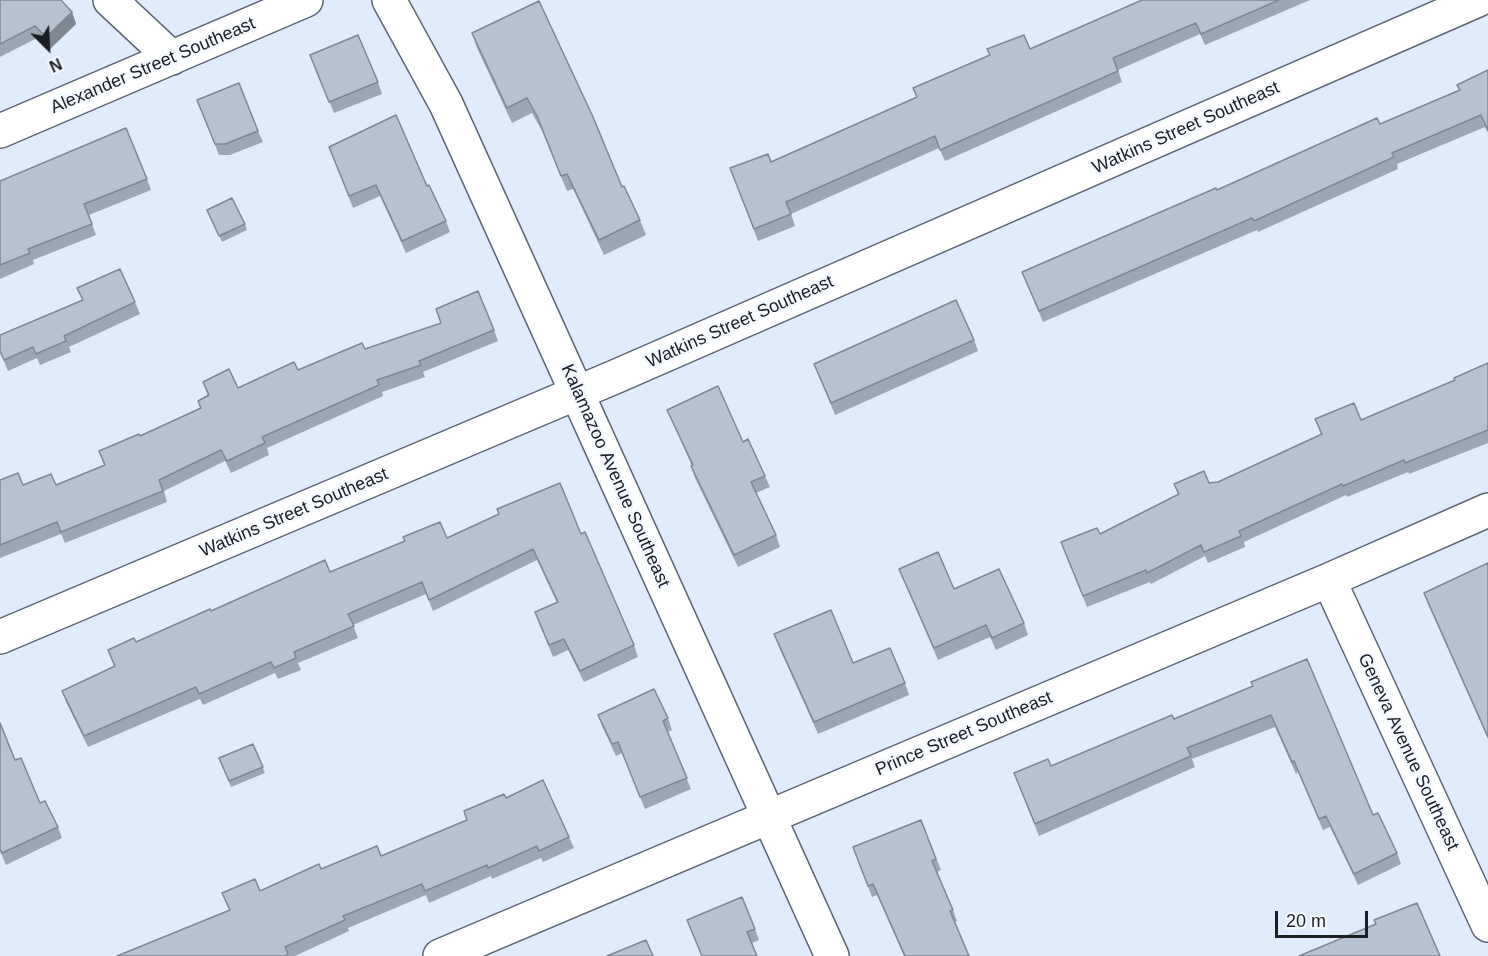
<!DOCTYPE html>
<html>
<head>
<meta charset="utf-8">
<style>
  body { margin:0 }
  #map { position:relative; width:1488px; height:956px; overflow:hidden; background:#e0ecfc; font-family:Helvetica,sans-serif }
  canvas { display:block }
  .north { position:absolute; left:18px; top:18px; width:60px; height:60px; -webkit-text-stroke:4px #f4f9ff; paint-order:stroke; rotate:156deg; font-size:16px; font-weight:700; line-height:24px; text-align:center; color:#1a1e23 }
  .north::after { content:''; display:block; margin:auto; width:21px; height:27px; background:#1a1e23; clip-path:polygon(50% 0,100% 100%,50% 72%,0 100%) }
  .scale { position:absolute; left:1275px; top:911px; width:93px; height:27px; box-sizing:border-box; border:3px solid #1a1e23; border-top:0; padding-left:8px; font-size:18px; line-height:21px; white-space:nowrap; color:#1a1e23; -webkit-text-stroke:4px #f4f9ff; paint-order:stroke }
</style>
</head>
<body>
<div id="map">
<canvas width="1488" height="956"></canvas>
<div class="north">N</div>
<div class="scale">20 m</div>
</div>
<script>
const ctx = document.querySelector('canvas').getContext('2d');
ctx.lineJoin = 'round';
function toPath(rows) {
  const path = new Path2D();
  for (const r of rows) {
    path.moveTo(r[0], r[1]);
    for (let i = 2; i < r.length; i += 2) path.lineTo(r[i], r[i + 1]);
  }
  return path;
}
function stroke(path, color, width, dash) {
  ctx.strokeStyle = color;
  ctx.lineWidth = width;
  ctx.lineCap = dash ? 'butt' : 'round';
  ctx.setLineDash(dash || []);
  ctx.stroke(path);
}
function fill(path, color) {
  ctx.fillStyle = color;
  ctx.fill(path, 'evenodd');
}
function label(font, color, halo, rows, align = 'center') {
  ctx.font = font + ' Helvetica,sans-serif';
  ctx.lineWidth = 5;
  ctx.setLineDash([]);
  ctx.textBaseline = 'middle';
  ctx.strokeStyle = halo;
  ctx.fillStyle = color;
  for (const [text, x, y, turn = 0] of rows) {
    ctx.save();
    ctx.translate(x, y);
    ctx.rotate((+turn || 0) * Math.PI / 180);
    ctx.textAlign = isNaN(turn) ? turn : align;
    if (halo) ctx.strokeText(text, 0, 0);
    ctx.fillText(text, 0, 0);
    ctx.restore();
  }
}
const minor = toPath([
  [110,0,172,58],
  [389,0,446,104,832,956],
  [0,131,306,0],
  [1329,580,1488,925],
  [0,637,617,376,1478,0],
  [440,956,1329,580,1488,510]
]);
const wall = toPath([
  [0,0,72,12,76,24,50,49,39,37,0,57],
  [1142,0,1310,0,1205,45,1200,34,1118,70,1122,82,945,161,939,148,791,214,795,226,758,241,730,168,771,162,917,97,913,88,1030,49],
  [472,33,622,187,640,220,646,235,604,255,573,189,567,191,542,131,532,113,512,123,477,48],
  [310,55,378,82,382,94,334,113],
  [1488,70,1488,133,1485,127,1397,164,1398,169,1258,232,1257,230,1043,322,1022,272,1380,124,1459,90,1457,85],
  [197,100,258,131,263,142,230,155,219,155],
  [329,147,427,186,446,221,450,232,406,253,380,196,353,208],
  [147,179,151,190,89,215,96,235,33,260,34,264,0,279,0,181],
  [207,210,245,224,247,230,222,242],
  [77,288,135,302,140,314,69,347,71,352,40,365,37,358,8,371,0,352,0,335,82,300],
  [436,309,494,330,498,341,423,372,425,377,382,392,383,396,267,448,269,455,231,473,225,461,164,491,167,502,65,543,61,534,0,558,0,480,23,485,56,485,104,465,99,451,140,436,200,408,198,401,208,396,203,382,238,388,365,349,441,323],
  [974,340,978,351,835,415,814,364],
  [1488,363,1488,443,1409,474,1408,472,1347,497,1346,495,1244,542,1245,547,1208,563,1205,556,1151,584,1150,582,1087,607,1061,542,1100,534,1178,495,1174,484,1209,483,1218,482,1321,435,1315,419,1361,420,1455,380],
  [667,410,765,476,770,487,756,493,776,535,780,547,738,567,695,478,691,466,692,466,672,421],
  [581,534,634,645,638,657,584,682,568,650,553,657,539,623,535,612,557,603,537,560,433,611,426,594,353,625,358,638,298,663,301,670,278,679,275,673,203,705,200,699,88,747,66,702,62,691,114,666,108,650,136,642,211,611,330,572,447,538],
  [1488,563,1488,739,1428,604,1424,593],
  [899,569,954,589,1024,623,1028,635,996,650,990,637,938,660],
  [774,634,905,683,909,695,818,734,778,645],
  [1253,686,1373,815,1397,853,1401,864,1358,885,1330,827,1323,830,1298,772,1296,774,1275,727,1192,759,1195,767,1039,836,1014,773,1051,766,1174,719],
  [598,715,668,718,672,730,668,732,691,789,645,809,622,753,616,756,602,726],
  [0,723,15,760,40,803,58,827,62,838,6,865,0,851],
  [253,744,265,773,231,787,219,758],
  [506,798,569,837,574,848,543,862,541,858,492,879,491,876,429,903,426,895,348,928,349,931,295,956,117,956,229,910,222,893,260,891,321,869,381,856,467,820,464,811],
  [921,820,941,870,937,872,953,910,957,921,955,922,969,956,904,956,877,895,872,897,857,859],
  [687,920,755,929,759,940,752,943,757,956,702,956]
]);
const shadedWall = toPath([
  [72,12,76,24,50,49,46,37]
]);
const building = toPath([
  [0,0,61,0,72,12,46,37,35,26,0,44,0,0],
  [1142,0,1279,0,1201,34,1196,23,1113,58,1118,71,940,150,935,136,786,202,791,214,754,229,730,168,768,154,771,162,917,97,913,88,990,55,987,49,1024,35,1030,49,1142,0],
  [539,1,593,117,622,187,624,186,640,220,599,240,567,174,561,176,537,116,527,98,507,108,472,33,539,1],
  [358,35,378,82,329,102,310,55,358,35],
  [1488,70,1488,130,1481,115,1392,153,1394,157,1254,221,1252,218,1039,311,1022,272,1216,188,1217,190,1377,118,1380,124,1460,90,1457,85,1488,70],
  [239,83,258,131,225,144,215,144,197,100,239,83],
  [396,115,427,186,429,185,446,221,402,241,376,185,349,196,329,147,396,115],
  [126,128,147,179,84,204,92,224,28,249,30,253,0,265,0,181,126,128],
  [232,198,245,224,219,236,207,210,232,198],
  [120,269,135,302,64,336,66,341,36,354,33,347,4,360,0,351,0,335,83,300,77,288,120,269],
  [478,291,494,330,419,361,421,365,377,380,379,385,262,437,265,443,227,461,221,450,159,480,163,491,61,532,57,522,0,545,0,480,18,473,23,485,51,474,56,485,105,465,99,451,139,434,140,436,201,408,198,401,209,395,203,382,229,369,238,388,294,362,298,370,362,343,365,349,441,323,436,309,478,291],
  [956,300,974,340,831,403,814,364,956,300],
  [1488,363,1488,430,1405,463,1404,460,1343,486,1342,484,1239,531,1241,536,1204,552,1201,545,1147,573,1146,570,1083,596,1061,542,1097,528,1100,534,1179,494,1174,484,1204,471,1209,483,1218,482,1322,434,1315,419,1354,403,1361,420,1455,380,1454,378,1488,363],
  [718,386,743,442,748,439,765,476,751,482,776,535,734,555,691,466,693,465,667,410,718,386],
  [560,483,581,534,585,532,634,645,580,671,564,639,549,645,535,612,558,602,533,549,429,600,422,582,348,614,354,626,294,652,296,658,274,668,271,662,199,694,196,687,84,736,62,691,115,666,108,650,134,638,136,642,210,609,211,611,325,560,330,572,405,541,403,537,440,522,447,538,499,514,497,509,560,483],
  [938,552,954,589,999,569,1024,623,992,638,986,625,934,648,899,569,938,552],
  [1488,563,1488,737,1424,593,1488,563],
  [831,610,853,663,890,648,905,683,814,722,774,634,831,610],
  [1307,659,1373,815,1378,813,1397,853,1354,874,1326,816,1319,819,1294,761,1292,762,1271,715,1187,748,1191,756,1035,824,1014,773,1048,759,1051,766,1172,715,1174,719,1253,686,1251,682,1307,659],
  [654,689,668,718,663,721,687,778,640,797,618,742,612,744,598,715,654,689],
  [0,723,15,760,21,758,40,803,45,801,58,827,2,853,0,849,0,723],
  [253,744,263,767,229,781,219,758,253,744],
  [543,780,569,837,539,851,537,846,488,868,487,865,425,891,422,884,343,916,345,920,285,947,288,954,285,956,117,956,230,910,222,893,255,879,260,891,319,864,321,869,377,846,381,856,467,820,464,811,504,794,506,798,543,780],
  [921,820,936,859,932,861,953,910,950,911,969,956,905,956,873,884,868,886,853,847,921,820],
  [742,897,755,929,747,932,757,956,702,956,687,920,742,897],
  [1417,903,1440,956,1299,956,1376,924,1374,920,1417,903],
  [646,940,653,956,607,956,646,940]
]);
const streetNames = [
  ["Alexander Street Southeast",153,66,-23],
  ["Watkins Street Southeast",1186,128,-24],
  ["Watkins Street Southeast",740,322,-24],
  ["Kalamazoo Avenue Southeast",615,476,66],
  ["Watkins Street Southeast",294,513,-23],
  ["Prince Street Southeast",964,734,-23],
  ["Geneva Avenue Southeast",1408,752,65]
];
stroke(minor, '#5c6674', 36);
stroke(minor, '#fff', 33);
fill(wall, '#9da7b4');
fill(shadedWall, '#7f8892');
fill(building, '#b6c2d1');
stroke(building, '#7f8892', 1.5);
label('18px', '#1a1e23', '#f4f9ff', streetNames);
</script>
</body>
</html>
